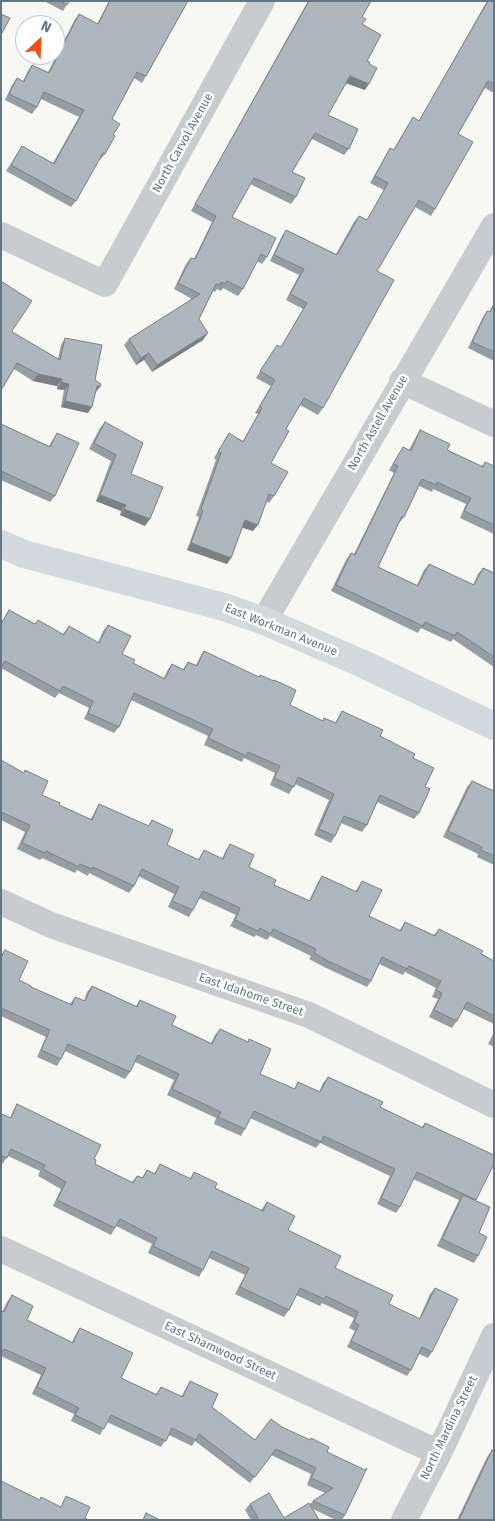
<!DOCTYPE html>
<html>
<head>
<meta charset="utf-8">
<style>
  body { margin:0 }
  #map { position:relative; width:495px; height:1521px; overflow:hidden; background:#f7f7f3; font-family:"Fira Sans",sans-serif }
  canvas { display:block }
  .frame { position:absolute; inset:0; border:2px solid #627687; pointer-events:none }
  .north { position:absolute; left:15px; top:15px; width:50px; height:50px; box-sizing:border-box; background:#fff; border:1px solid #c0c8cf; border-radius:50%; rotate:25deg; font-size:14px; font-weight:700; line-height:20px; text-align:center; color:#627687 }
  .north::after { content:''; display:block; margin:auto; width:18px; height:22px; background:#f64f14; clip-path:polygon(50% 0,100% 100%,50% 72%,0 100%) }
</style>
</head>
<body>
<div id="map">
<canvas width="495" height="1521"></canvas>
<div class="frame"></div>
<div class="north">N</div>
</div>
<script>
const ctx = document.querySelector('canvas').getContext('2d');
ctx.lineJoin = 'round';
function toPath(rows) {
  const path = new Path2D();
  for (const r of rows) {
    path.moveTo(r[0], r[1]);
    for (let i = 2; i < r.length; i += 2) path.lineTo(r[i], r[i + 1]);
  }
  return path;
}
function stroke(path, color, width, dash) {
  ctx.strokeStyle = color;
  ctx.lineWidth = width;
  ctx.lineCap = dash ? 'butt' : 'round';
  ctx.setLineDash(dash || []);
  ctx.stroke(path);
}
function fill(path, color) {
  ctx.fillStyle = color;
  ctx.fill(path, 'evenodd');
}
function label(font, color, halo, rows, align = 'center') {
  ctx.font = font + ' "Fira Sans",sans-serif';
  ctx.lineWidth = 5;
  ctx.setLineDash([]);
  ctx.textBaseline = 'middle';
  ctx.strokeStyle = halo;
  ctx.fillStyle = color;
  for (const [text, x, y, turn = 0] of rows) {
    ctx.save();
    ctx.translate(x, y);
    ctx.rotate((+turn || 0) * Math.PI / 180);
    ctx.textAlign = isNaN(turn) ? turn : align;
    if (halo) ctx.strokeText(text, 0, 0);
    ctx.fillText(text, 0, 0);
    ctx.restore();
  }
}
const street = toPath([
  [1,235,105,284,262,1],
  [402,381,494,424],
  [264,621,494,226],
  [1,902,51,925,309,1015,494,1105],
  [1,1249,439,1453],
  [404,1520,439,1453,494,1336]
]);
const secondary = toPath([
  [1,544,24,554,224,607,264,621,361,663,494,726]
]);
const wall = toPath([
  [44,1,69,1,63,11],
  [109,1,188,1,146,76,142,83,134,78,112,119,113,135,105,154,100,160,99,160,76,201,71,207,6,171,22,146,53,163,79,117,41,99,37,107,32,114,5,100,12,85,17,78,23,81,28,71,32,65,48,72,74,21,79,14,97,24],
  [308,1,371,1,362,17,367,61,369,64,365,90,346,83,328,115,349,149,344,155,312,139,292,172,296,197,291,204,250,184,232,217,267,257,262,264,257,261,243,289,238,296,223,288,221,291,217,289,215,292,213,291,199,319,203,340,152,372,144,360,136,365,124,345,129,339,192,299,174,289,186,264,191,258,194,259,212,222,191,211],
  [487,1,494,1,494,93,485,88,458,134,435,209,431,216,415,207,377,271,323,408,318,415,300,405,286,429,271,463,274,496,269,503,266,501,253,531,242,527,231,558,227,564,187,550,199,517,196,516,216,460,214,458,229,433,243,441,258,414,255,413,271,386,256,378,273,351,281,347,303,309,286,300,299,275,270,261,282,236,286,230,336,254,354,222,359,216,367,220,384,190,370,183,390,148,393,150,413,117,419,121],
  [1,281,12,331,14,333,58,359,61,345,65,338,95,380,95,393,88,413,61,407,64,390,57,389,57,386,33,381,14,369,1,391],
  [494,303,494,361,468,348,483,317,487,311,489,312],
  [105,422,131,474,145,526,120,515,121,511,96,501,111,461,89,449,100,428],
  [1,424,49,446,53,439,57,433,55,496,50,502,1,480],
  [420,430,447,450,482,466,485,462,494,466,494,534,460,518,466,504,433,489,432,492,419,486,404,517,399,523,378,567,417,585,424,570,429,564,473,585,478,574,483,568,494,573,494,667,453,639,451,642,421,628,418,633,331,591,346,560,351,553,354,554,394,473,389,470,403,447,409,450,416,437],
  [9,610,35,624,38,620,63,634,69,626,98,643,103,631,108,625,122,654,133,663,164,678,167,671,172,664,183,669,188,662,196,665,200,657,204,651,290,705,323,721,324,718,335,723,342,711,380,736,413,758,425,787,419,813,414,819,377,802,367,825,362,832,341,823,335,836,331,843,314,835,329,800,295,784,289,794,270,785,275,773,244,758,242,762,204,745,208,736,131,700,119,727,114,733,84,719,89,708,59,693,55,698,1,668,1,623],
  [1,760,42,795,59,805,91,819,95,811,99,804,148,826,152,820,167,845,198,860,204,850,222,859,226,850,230,844,249,867,274,885,309,901,318,882,322,876,355,892,362,881,369,916,399,931,405,922,434,935,439,929,494,961,494,1024,463,1009,457,1021,452,1028,429,1017,438,999,432,997,436,988,405,972,403,975,379,964,371,981,367,987,324,967,309,959,311,956,270,936,267,940,256,935,254,937,230,926,236,915,199,898,193,910,189,917,168,907,174,894,138,876,134,886,129,893,89,873,88,876,77,870,75,873,42,858,40,860,17,849,25,832,1,820],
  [472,781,494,791,494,865,477,857,478,854,443,837,467,787],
  [5,950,19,980,31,987,70,1004,75,997,84,1001,87,992,92,986,136,1006,140,1000,172,1025,211,1043,215,1035,220,1029,248,1042,249,1039,260,1074,294,1089,298,1082,319,1092,323,1083,328,1077,380,1107,422,1127,425,1123,476,1201,479,1233,478,1256,474,1263,437,1246,459,1200,413,1179,400,1207,396,1213,377,1204,390,1176,320,1143,316,1148,250,1118,245,1129,241,1136,214,1124,216,1118,167,1095,174,1080,135,1062,130,1072,125,1079,65,1051,61,1059,57,1066,37,1057,46,1037,1,1016,1,955],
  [494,1032,494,1047,488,1044],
  [17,1104,94,1159,95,1164,132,1182,137,1176,142,1178,147,1170,154,1174,160,1164,190,1179,194,1172,215,1188,261,1210,267,1202,288,1230,335,1268,389,1304,419,1319,430,1294,435,1288,432,1352,428,1358,419,1354,411,1370,407,1376,347,1347,355,1331,349,1328,354,1318,322,1303,320,1306,296,1295,289,1310,284,1317,235,1294,245,1275,209,1258,203,1270,199,1277,148,1253,152,1244,116,1226,111,1235,53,1206,61,1189,38,1176,40,1171,8,1156,2,1164,1,1164,1,1114,10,1118,13,1111],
  [12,1295,27,1320,72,1342,76,1334,80,1328,121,1378,156,1394,161,1387,181,1397,186,1388,190,1381,212,1407,255,1440,282,1427,327,1452,345,1515,342,1520,336,1520,313,1509,319,1520,251,1520,245,1510,250,1504,284,1518,310,1504,313,1501,325,1493,307,1485,311,1474,271,1455,250,1483,195,1441,192,1446,169,1435,161,1447,107,1422,100,1435,71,1421,74,1414,32,1394,41,1375,1,1356,1,1311,2,1312,7,1302],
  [492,1450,494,1520,457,1520,487,1457]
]);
const shadedWall = toPath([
  [350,76,369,84,365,90,345,83],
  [208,333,203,340,152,372,157,365],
  [149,353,144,360,136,365,141,358],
  [38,374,62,379,57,386,33,381],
  [61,382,69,384,64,390,57,389],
  [97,386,100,387,95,393],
  [65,401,92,407,88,413,61,407],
  [100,495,126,505,121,511,96,501],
  [124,509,150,519,145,526,120,515],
  [245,520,258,525,253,531,240,527],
  [191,543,231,558,227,564,187,550]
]);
const building = toPath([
  [61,1,69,1,67,5,61,1],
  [110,1,188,1,146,76,137,72,112,119,120,124,113,135,115,136,105,154,103,153,76,201,11,165,22,146,54,164,84,110,44,92,37,107,9,94,17,78,24,82,32,65,49,73,79,14,98,24,110,1],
  [309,1,371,1,362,17,366,19,362,24,381,35,367,61,370,62,369,64,377,68,369,84,350,76,328,115,358,129,349,149,315,133,292,172,305,178,296,197,254,178,232,217,276,238,267,257,261,254,243,289,227,281,225,284,221,282,220,285,216,284,199,319,208,333,157,365,149,353,141,358,129,339,200,294,178,283,191,258,195,259,216,216,195,204,309,1],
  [488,1,494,1,494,84,488,81,458,134,473,142,435,209,419,200,377,271,394,280,323,408,304,398,286,429,289,431,271,463,288,472,274,496,269,494,258,525,245,520,231,558,191,543,203,511,201,509,221,453,218,452,229,433,243,442,262,408,260,406,275,380,260,371,277,345,281,347,307,303,290,294,304,269,274,255,286,230,337,255,359,216,367,220,388,183,375,176,390,148,394,150,413,117,419,121,488,1],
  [1,14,10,18,1,35,1,14],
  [1,281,32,301,12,331,14,333,60,360,65,338,102,345,95,380,101,384,100,387,97,386,92,407,65,401,69,384,61,382,62,379,38,374,17,363,3,387,1,387,1,281],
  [494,305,494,352,472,342,487,311,490,312,494,305],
  [105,422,143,443,131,474,163,487,150,519,124,509,126,505,100,495,116,455,94,443,105,422],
  [1,424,50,447,57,433,79,443,55,496,1,471,1,424],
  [420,430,450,444,447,450,483,467,485,462,494,466,494,525,464,511,471,498,437,482,436,485,422,479,404,517,402,516,378,567,418,586,429,564,474,585,483,568,494,573,494,657,457,632,455,636,425,622,423,626,336,585,351,553,355,555,398,466,393,464,403,447,411,451,420,430],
  [9,610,35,624,38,620,64,635,69,626,99,643,108,625,131,636,122,654,135,660,133,663,165,679,172,664,184,670,188,662,197,666,204,651,259,677,260,675,274,681,274,680,296,690,290,705,323,721,324,718,336,723,342,711,383,730,380,736,415,754,413,758,434,768,425,787,430,789,419,813,380,795,367,825,344,816,335,836,319,829,334,794,298,777,294,787,274,778,280,766,248,752,246,756,208,738,213,729,134,693,119,727,88,713,93,701,63,686,60,691,5,661,1,667,1,624,9,610],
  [1,760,24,773,25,770,48,781,42,795,60,803,59,805,92,820,99,804,149,826,152,820,173,830,167,845,199,860,204,850,223,859,230,844,254,855,249,867,276,880,274,885,310,901,322,876,357,892,362,881,382,890,369,916,401,931,405,922,435,936,439,929,483,951,481,954,494,961,494,1016,467,1002,457,1021,434,1010,442,993,436,990,441,981,409,966,407,969,382,957,371,981,328,961,314,953,316,949,273,929,271,934,260,928,258,931,235,920,240,908,203,891,193,910,172,901,179,887,142,869,134,886,93,867,92,869,80,864,79,867,46,851,45,853,22,843,30,825,1,812,1,760],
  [472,781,494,791,494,856,481,850,482,847,448,831,472,781],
  [5,950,28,961,19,980,31,986,31,987,72,1005,75,997,85,1001,92,986,137,1007,140,1000,176,1016,172,1025,212,1044,220,1029,248,1042,249,1039,271,1049,260,1074,295,1089,298,1082,320,1092,328,1077,383,1102,380,1107,423,1128,425,1123,494,1155,494,1164,476,1200,417,1172,400,1207,381,1198,395,1169,324,1136,321,1142,254,1111,245,1129,218,1117,221,1112,172,1089,179,1074,138,1055,130,1072,68,1044,61,1059,41,1050,50,1030,1,1008,1,956,2,956,5,950],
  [17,1104,101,1145,94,1159,96,1160,95,1164,133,1183,137,1176,143,1178,147,1170,155,1174,160,1164,191,1179,194,1172,217,1183,215,1188,263,1211,267,1202,295,1216,288,1230,341,1256,335,1268,393,1295,389,1304,420,1319,435,1288,458,1299,432,1352,422,1347,411,1370,351,1341,359,1325,354,1322,358,1312,326,1296,324,1299,300,1288,289,1310,240,1287,249,1268,212,1251,203,1270,153,1246,157,1238,120,1219,115,1228,57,1200,66,1182,43,1169,45,1165,11,1149,7,1158,1,1155,1,1114,11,1118,17,1104],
  [463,1195,490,1207,479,1233,487,1237,478,1256,442,1239,463,1195],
  [12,1295,33,1306,27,1320,73,1343,80,1328,133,1353,121,1378,157,1395,161,1387,183,1397,190,1381,218,1394,212,1407,255,1440,271,1419,282,1427,310,1440,311,1438,329,1447,327,1452,365,1470,367,1468,345,1515,313,1501,333,1488,311,1478,316,1468,276,1449,255,1477,199,1434,196,1440,172,1428,166,1441,111,1415,104,1429,75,1415,79,1408,37,1387,46,1368,4,1349,1,1354,1,1311,4,1312,12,1295],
  [492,1450,494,1451,494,1520,459,1520,492,1450],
  [1,1481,40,1500,41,1497,61,1507,66,1496,90,1507,85,1518,87,1519,87,1520,1,1520,1,1481],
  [269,1493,284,1518,309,1503,319,1520,259,1520,250,1504,269,1493],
  [146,1513,160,1520,143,1520,146,1513]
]);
const streetNames = [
  ["North Carvol Avenue",183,143,-61],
  ["North Astell Avenue",378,423,-60],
  ["East Workman Avenue",281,630,22],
  ["East Idahome Street",251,995,19],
  ["East Shamwood Street",220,1351,25],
  ["North Mardina Street",449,1428,-64]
];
stroke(street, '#c8cccf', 26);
stroke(secondary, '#d4d9dd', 28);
fill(wall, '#969da3');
fill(shadedWall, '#7a8084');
fill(building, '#aeb7bd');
stroke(building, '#7a8084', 1);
label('12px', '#627687', '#fff', streetNames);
</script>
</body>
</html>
